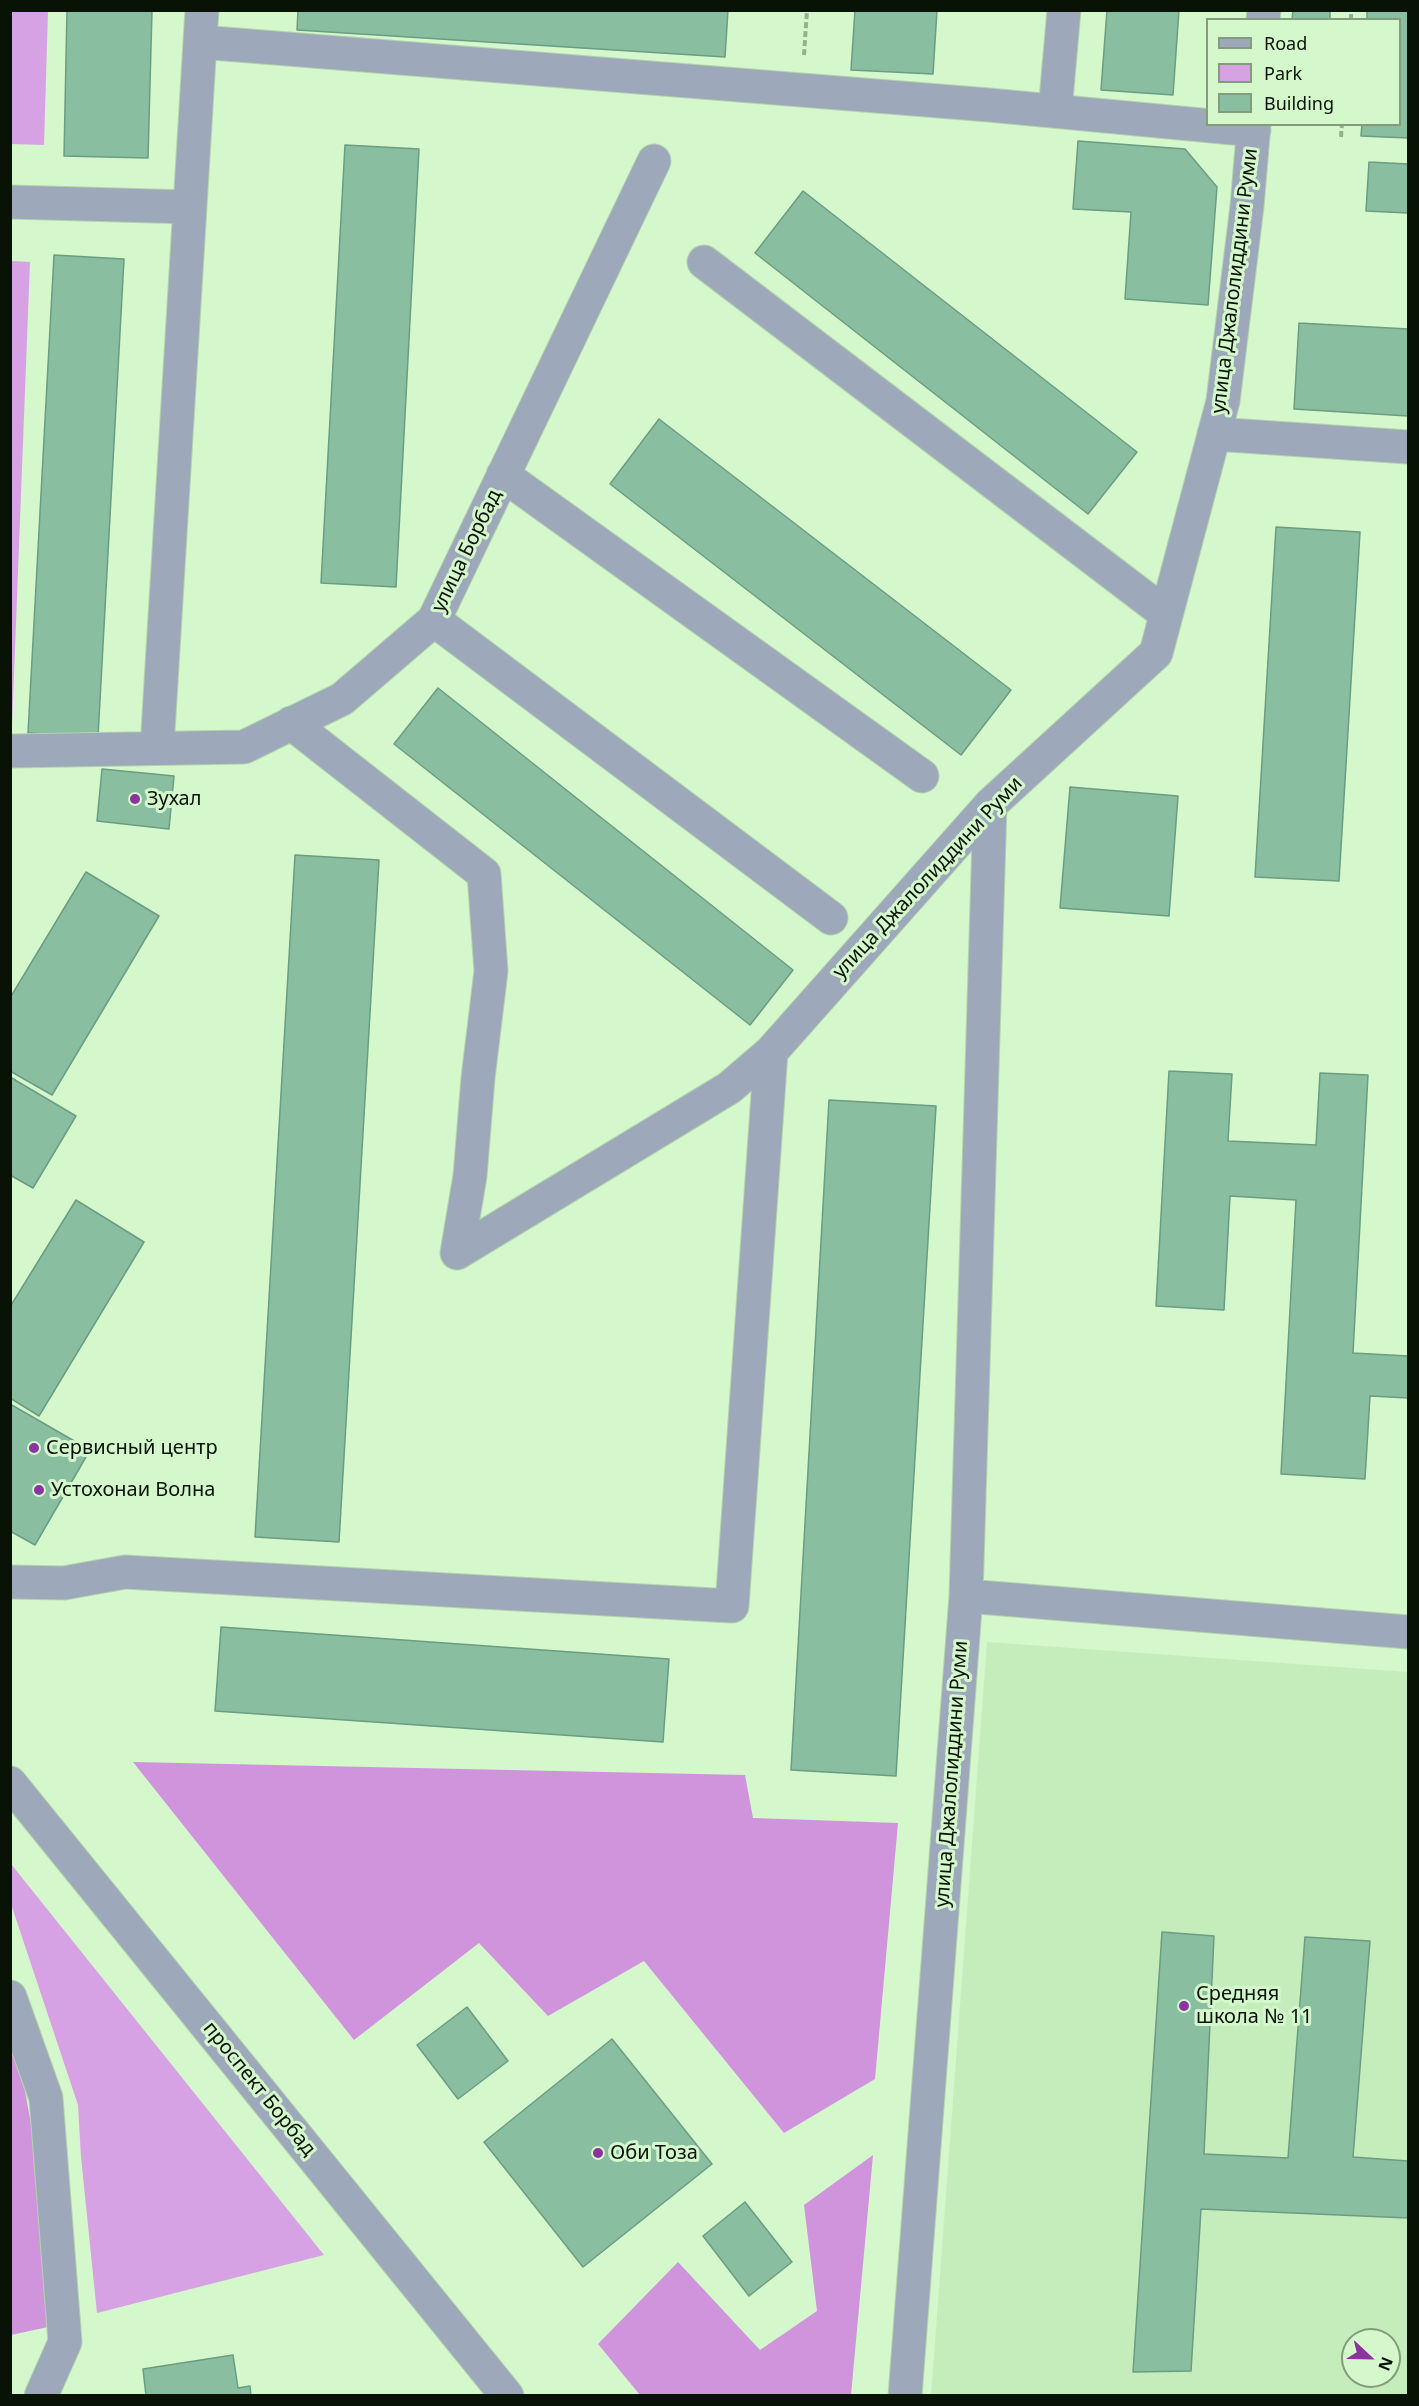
<!DOCTYPE html>
<html>
<head>
<meta charset="utf-8">
<style>
  body { margin:0 }
  #map { position:relative; width:1419px; height:2406px; overflow:hidden; background:#d4f7cc; font-family:"Noto Sans",sans-serif }
  canvas { display:block }
  .frame { position:absolute; inset:0; border:12px solid #081305; pointer-events:none }
  .legend { position:absolute; left:1206px; top:18px; width:195px; height:108px; box-sizing:border-box; background:#d4f7cc; border:2px solid #829c7c; margin:0; padding:8px 10px; list-style:none; font-size:18px; color:#081305 }
  .legend li { display:flex; align-items:center; gap:12px; height:30px }
  .legend b { width:30px; border:2px solid #829c7c }
  .north { position:absolute; left:1341px; top:2328px; width:60px; height:60px; box-sizing:border-box; background:#d4f7cc; border:2px solid #829c7c; border-radius:50%; rotate:112deg; font-size:16px; font-weight:700; line-height:24px; text-align:center; color:#081305 }
  .north::after { content:''; display:block; margin:auto; width:21px; height:27px; background:#8c339f; clip-path:polygon(50% 0,100% 100%,50% 72%,0 100%) }
</style>
</head>
<body>
<div id="map">
<canvas width="1419" height="2406"></canvas>
<div class="frame"></div>
<ul class="legend">
<li><b style="height:8px;background:#9da8bb"></b>Road</li>
<li><b style="height:16px;background:#d7a2e3"></b>Park</li>
<li><b style="height:16px;background:#8abea1"></b>Building</li>
</ul>
<div class="north">N</div>
</div>
<script>
const ctx = document.querySelector('canvas').getContext('2d');
ctx.lineJoin = 'round';
function fill(path, color) {
  ctx.fillStyle = color;
  ctx.fill(path, 'evenodd');
}
function toPath(rows) {
  const path = new Path2D();
  for (const r of rows) {
    path.moveTo(r[0], r[1]);
    for (let i = 2; i < r.length; i += 2) path.lineTo(r[i], r[i + 1]);
  }
  return path;
}
function stroke(path, color, width, dash) {
  ctx.strokeStyle = color;
  ctx.lineWidth = width;
  ctx.lineCap = dash ? 'butt' : 'round';
  ctx.setLineDash(dash || []);
  ctx.stroke(path);
}
function label(font, color, halo, rows, align = 'center') {
  ctx.font = font + ' "Noto Sans",sans-serif';
  ctx.lineWidth = 6;
  ctx.setLineDash([]);
  ctx.textBaseline = 'middle';
  ctx.strokeStyle = halo;
  ctx.fillStyle = color;
  for (const [text, x, y, turn = 0] of rows) {
    ctx.save();
    ctx.translate(x, y);
    ctx.rotate((+turn || 0) * Math.PI / 180);
    ctx.textAlign = isNaN(turn) ? turn : align;
    if (halo) ctx.strokeText(text, 0, 0);
    ctx.fillText(text, 0, 0);
    ctx.restore();
  }
}
const built = toPath([
  [987,1642,1408,1672,1408,2395,931,2396],
  [1353,2340,1389,2340,1389,2376,1353,2376]
]);
const green = toPath([
  [11,10,48,11,44,145,11,144],
  [11,261,30,262,12,726,10,726],
  [10,1864,11,1864,324,2255,97,2313,81,2157,78,2105,11,1904]
]);
const forest = toPath([
  [133,1762,745,1775,753,1818,898,1823,875,2079,784,2133,644,1961,548,2016,479,1943,354,2040],
  [10,2046,25,2091,39,2168,48,2327,11,2335],
  [873,2155,851,2395,640,2395,598,2344,678,2262,760,2350,817,2311,804,2205]
]);
const building = toPath([
  [67,10,152,10,148,158,64,156,67,10],
  [298,10,728,10,725,57,297,30,298,10],
  [855,10,937,10,933,74,851,70,855,10],
  [1107,10,1179,10,1173,95,1101,90,1107,10],
  [1293,10,1330,10,1330,20,1292,20,1293,10],
  [1367,10,1408,10,1408,138,1361,136,1362,124,1400,124,1400,20,1367,20,1367,10],
  [1078,141,1185,149,1217,187,1208,305,1125,299,1131,212,1073,209,1078,141],
  [345,145,419,149,396,587,321,583,345,145],
  [1369,162,1408,164,1408,213,1366,211,1369,162],
  [803,191,1137,452,1088,514,755,253,803,191],
  [54,255,124,259,98,737,28,733,54,255],
  [1299,323,1408,329,1408,416,1294,409,1299,323],
  [659,419,1011,690,961,755,610,484,659,419],
  [1276,527,1360,532,1339,881,1255,877,1276,527],
  [438,688,793,970,750,1025,394,744,438,688],
  [102,769,174,776,169,829,97,821,102,769],
  [1070,787,1178,796,1169,916,1060,908,1070,787],
  [295,855,379,860,339,1542,255,1537,295,855],
  [86,872,159,916,52,1095,10,1071,10,998,86,872],
  [1169,1071,1232,1074,1228,1141,1316,1145,1320,1073,1368,1075,1353,1353,1408,1356,1408,1398,1370,1396,1365,1479,1281,1474,1296,1200,1230,1196,1224,1310,1156,1306,1169,1071],
  [10,1077,76,1116,33,1188,10,1175,10,1077],
  [829,1100,936,1106,896,1776,791,1770,829,1100],
  [76,1200,144,1242,39,1416,10,1398,10,1307,76,1200],
  [10,1404,90,1450,35,1545,10,1531,10,1404],
  [221,1627,669,1659,663,1742,215,1711,221,1627],
  [1162,1932,1214,1936,1204,2154,1288,2158,1305,1937,1370,1941,1353,2157,1408,2161,1408,2218,1201,2209,1191,2371,1133,2372,1162,1932],
  [467,2007,508,2061,458,2099,417,2045,467,2007],
  [612,2039,712,2164,583,2267,484,2142,612,2039],
  [745,2202,792,2262,749,2296,703,2236,745,2202],
  [233,2355,238,2388,250,2386,251,2396,146,2396,143,2369,233,2355]
]);
const path = toPath([
  [1351,20,1351,10],
  [804,55,807,10],
  [1341,137,1342,124]
]);
const minor = toPath([
  [1263,20,1264,10],
  [200,42,202,10],
  [1055,111,1064,10],
  [10,202,190,207],
  [704,262,1166,614],
  [1214,434,1408,447],
  [503,475,922,776],
  [434,620,831,918],
  [291,723,484,874,491,971,478,1078,470,1176,457,1253],
  [157,748,200,42,989,105,1254,130],
  [10,751,244,747,342,699,434,620,654,161],
  [457,1253,729,1088,771,1052,990,805,1156,653,1223,401,1247,206,1254,124],
  [10,1582,64,1583,125,1572,732,1606,771,1052],
  [966,1596,990,805],
  [10,1783,507,2396],
  [10,1997,46,2098,65,2342,41,2396],
  [905,2396,966,1596,1408,1632]
]);
const markers = [
  [135,799,6,"#8c339f"],
  [34,1448,6,"#8c339f"],
  [39,1490,6,"#8c339f"],
  [1184,2006,6,"#8c339f"],
  [598,2153,6,"#8c339f"]
];
const streetNames = [
  ["улица Джалолиддини Руми",1235,281,-83],
  ["улица Борбад",467,551,-64],
  ["улица Джалолиддини Руми",928,878,-47],
  ["улица Джалолиддини Руми",952,1774,-86],
  ["проспект Борбад",259,2089,51]
];
const poiNames = [
  ["Зухал",147,799],
  ["Сервисный центр",46,1448],
  ["Устохонаи Волна",51,1490],
  ["Средняя",1196,1994],
  ["школа № 11",1196,2017],
  ["Оби Тоза",610,2153]
];
fill(built, '#c5edbc');
fill(green, '#d7a2e3');
fill(forest, '#d094dd');
fill(building, '#8abea1');
stroke(building, '#6a9d81', 1.5);
stroke(minor, '#b3d3ac', 35);
stroke(path, '#95b08e', 4, [6, 3]);
stroke(minor, '#9da8bb', 33);
for (const [x, y, r, color] of markers) {
  const dot = new Path2D();
  dot.arc(x, y, r, 0, 2 * Math.PI);
  ctx.fillStyle = color;
  ctx.fill(dot);
  stroke(dot, '#d4f7cc', 2);
}
label('20px', '#081305', '#d4f7cc', streetNames);
label('20px', '#081305', '#d4f7cc', poiNames, 'left');
</script>
</body>
</html>
